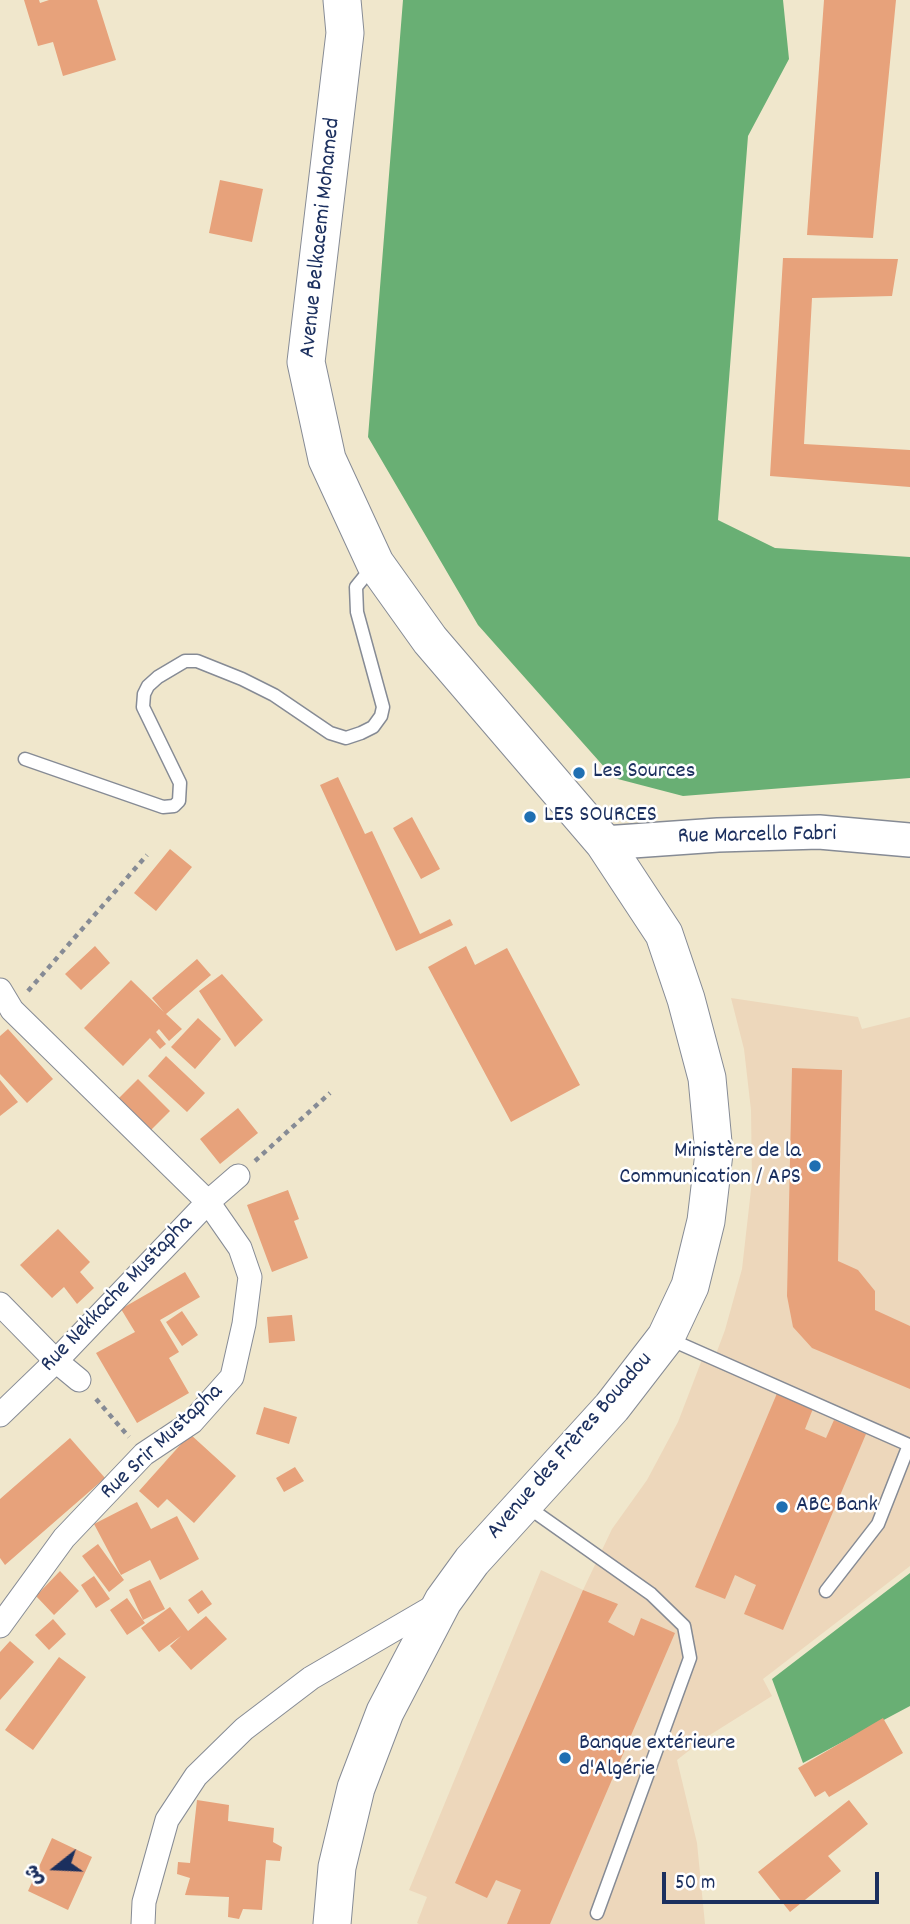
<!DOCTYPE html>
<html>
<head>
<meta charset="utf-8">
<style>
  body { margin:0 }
  #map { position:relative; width:910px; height:1924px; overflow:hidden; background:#f0e7cc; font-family:Dekko,"Playpen Sans Arabic",sans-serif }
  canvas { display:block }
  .north { position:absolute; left:21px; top:1833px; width:70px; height:70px; -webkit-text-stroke:5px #fff; paint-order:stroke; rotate:252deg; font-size:19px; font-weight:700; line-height:28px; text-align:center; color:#1b2f5e }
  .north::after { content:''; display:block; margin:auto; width:24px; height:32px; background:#1b2f5e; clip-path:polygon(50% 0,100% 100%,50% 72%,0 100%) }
  .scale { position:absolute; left:662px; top:1872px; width:217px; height:32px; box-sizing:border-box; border:4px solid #1b2f5e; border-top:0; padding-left:9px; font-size:21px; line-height:24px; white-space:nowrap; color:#1b2f5e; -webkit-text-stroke:5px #fff; paint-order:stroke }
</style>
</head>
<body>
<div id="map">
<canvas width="910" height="1924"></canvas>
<div class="north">ش</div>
<div class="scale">50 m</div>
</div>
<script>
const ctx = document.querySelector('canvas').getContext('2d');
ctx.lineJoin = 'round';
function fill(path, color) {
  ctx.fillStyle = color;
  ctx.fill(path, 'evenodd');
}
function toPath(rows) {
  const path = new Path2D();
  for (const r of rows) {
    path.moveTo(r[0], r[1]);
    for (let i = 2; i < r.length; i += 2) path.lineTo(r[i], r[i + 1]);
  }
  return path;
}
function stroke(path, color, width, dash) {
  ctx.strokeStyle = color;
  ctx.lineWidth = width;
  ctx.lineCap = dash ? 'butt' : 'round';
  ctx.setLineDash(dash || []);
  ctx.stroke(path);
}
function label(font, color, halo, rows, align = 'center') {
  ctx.font = font + ' Dekko,sans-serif';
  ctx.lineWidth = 5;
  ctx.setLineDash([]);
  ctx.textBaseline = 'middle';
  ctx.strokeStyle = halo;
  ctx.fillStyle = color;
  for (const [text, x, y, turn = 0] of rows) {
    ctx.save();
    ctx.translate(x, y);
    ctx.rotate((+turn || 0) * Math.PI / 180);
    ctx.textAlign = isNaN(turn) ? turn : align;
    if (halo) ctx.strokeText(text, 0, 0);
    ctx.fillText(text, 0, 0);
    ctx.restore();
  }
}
const built = toPath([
  [731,998,858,1017,862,1029,910,1017,910,1566,763,1679,772,1696,705,1738,677,1760,697,1843,705,1924,419,1924,417,1923,427,1897,409,1890,541,1570,583,1590,612,1529,647,1480,678,1422,703,1357,713,1362,725,1330,742,1269,752,1181,751,1110,744,1049]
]);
const forest = toPath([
  [403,0,783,0,789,59,748,136,718,520,775,548,910,557,910,778,683,796,614,778,478,625,368,437],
  [910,1573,910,1706,803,1763,772,1679]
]);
const building = toPath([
  [24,0,39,0,40,3,49,0,97,0,116,60,63,76,53,42,38,46],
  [824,0,896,0,873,238,807,235],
  [220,180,263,189,252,242,209,233],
  [783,258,898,259,892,296,812,298,804,444,910,450,910,487,770,476],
  [338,777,365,834,372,831,420,934,450,919,453,925,396,951,320,785],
  [412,817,440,869,421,879,393,828],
  [170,849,192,867,156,911,134,893],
  [95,946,110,963,81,990,65,974],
  [466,946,475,965,507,948,580,1085,511,1122,428,967],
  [197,959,211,975,166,1014,182,1029,169,1041,159,1029,156,1032,166,1044,160,1049,150,1038,123,1066,84,1028,131,980,164,1012,152,998],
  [222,974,263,1020,235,1047,199,991],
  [198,1018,221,1039,195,1069,171,1047],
  [8,1029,53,1079,27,1103,0,1074,0,1036],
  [166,1056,205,1093,187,1112,148,1076],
  [792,1068,842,1070,838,1261,858,1270,875,1291,875,1310,910,1326,910,1389,812,1348,793,1327,787,1296],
  [138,1079,170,1111,150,1131,118,1099],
  [0,1080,18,1102,0,1116],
  [238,1108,258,1133,220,1164,200,1139],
  [288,1190,299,1219,294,1221,308,1258,272,1272,247,1205],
  [58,1229,90,1262,80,1272,94,1288,77,1304,64,1287,52,1298,20,1265],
  [185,1272,200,1297,160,1320,179,1352,169,1358,189,1393,137,1423,96,1353,135,1332,121,1309],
  [182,1311,198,1335,182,1346,166,1322],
  [292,1315,295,1341,269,1343,267,1317],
  [778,1391,814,1406,805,1429,826,1438,834,1420,866,1434,783,1630,744,1614,756,1585,735,1575,725,1599,695,1587],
  [264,1407,297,1417,289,1444,256,1434],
  [190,1434,236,1476,194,1523,167,1499,158,1508,139,1491],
  [70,1438,105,1478,5,1565,0,1558,0,1499],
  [295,1467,304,1481,284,1492,276,1478],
  [137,1502,151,1529,177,1516,199,1559,160,1580,150,1560,121,1575,94,1524],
  [98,1544,124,1580,109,1592,82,1556],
  [60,1571,79,1591,54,1615,36,1596],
  [94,1576,110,1599,96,1608,81,1585],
  [150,1580,165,1609,143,1620,129,1590],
  [202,1590,212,1604,198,1614,188,1600],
  [583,1590,618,1604,608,1622,634,1636,641,1618,675,1633,550,1924,507,1924,521,1890,496,1880,487,1898,455,1883],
  [127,1598,145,1623,127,1635,110,1610],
  [170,1607,188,1631,206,1616,227,1639,191,1670,170,1646,181,1636,159,1652,141,1628],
  [53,1619,66,1634,49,1650,35,1635],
  [10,1641,34,1662,0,1700,0,1652],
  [59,1657,86,1677,33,1750,5,1730],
  [883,1718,903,1753,829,1797,825,1791,815,1797,798,1768],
  [197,1800,229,1805,228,1821,274,1828,273,1842,282,1847,280,1861,266,1860,262,1910,243,1909,239,1919,228,1917,229,1897,185,1895,190,1878,177,1874,178,1862,190,1863],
  [849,1800,868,1824,828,1856,841,1871,790,1912,758,1872],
  [52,1838,92,1857,68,1910,28,1891]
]);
const path = toPath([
  [28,991,147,855],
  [255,1161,330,1093],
  [96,1399,129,1437]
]);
const lane = toPath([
  [25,759,163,807,174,806,179,801,180,783,143,707,144,694,148,686,158,677,185,661,197,661,242,679,274,695,330,733,346,738,361,733,373,727,381,716,383,707,357,612,356,587,373,566],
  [667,1338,909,1445,878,1524,826,1591],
  [525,1505,651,1594,684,1626,690,1658,597,1913]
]);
const street = toPath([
  [0,990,12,1010,208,1202,240,1248,250,1277,244,1324,232,1377,192,1422,144,1454,64,1538,0,1626],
  [0,1304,56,1361,79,1380],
  [0,1415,56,1361,208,1202,238,1176],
  [143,1924,144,1902,167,1820,196,1776,244,1729,311,1678,438,1604]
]);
const secondary = toPath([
  [604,843,718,835,819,832,910,840]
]);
const primary = toPath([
  [332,1924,337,1867,356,1788,385,1712,443,1601,472,1561,612,1407,666,1337,690,1286,706,1221,714,1153,707,1078,686,999,664,934,604,843,430,640,375,563,327,459,306,362,345,33,342,0]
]);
const markers = [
  [579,773,7,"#1f6fb2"],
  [530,817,7,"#1f6fb2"],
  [815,1166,7,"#1f6fb2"],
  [782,1507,7,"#1f6fb2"],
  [565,1758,7,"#1f6fb2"]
];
const streetNames = [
  ["Avenue Belkacemi Mohamed",322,238,-84],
  ["Rue Marcello Fabri",757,837,-1],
  ["Rue Nekkache Mustapha",118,1295,-46],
  ["Rue Srir Mustapha",163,1443,-43],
  ["Avenue des Frères Bouadou",571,1447,-49]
];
const poiNames = [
  ["Les Sources",593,773],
  ["LES SOURCES",544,817],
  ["Ministère de la",801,1153,"right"],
  ["Communication / APS",801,1179,"right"],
  ["ABC Bank",796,1507],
  ["Banque extérieure",579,1745],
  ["d'Algérie",579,1771]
];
fill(built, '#edd7bb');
fill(forest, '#69af74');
fill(building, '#e7a27b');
stroke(lane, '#868b95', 15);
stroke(street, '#868b95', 25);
stroke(secondary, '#868b95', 36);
stroke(primary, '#868b95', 39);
stroke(path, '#868b95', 4.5, [5, 5]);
stroke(lane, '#fff', 12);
stroke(street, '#fff', 23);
stroke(secondary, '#fff', 33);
stroke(primary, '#fff', 37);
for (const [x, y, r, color] of markers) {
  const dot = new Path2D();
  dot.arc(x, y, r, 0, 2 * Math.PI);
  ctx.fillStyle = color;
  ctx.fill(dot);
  stroke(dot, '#fff', 2.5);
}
label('23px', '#1b2f5e', '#fff', streetNames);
label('23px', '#1b2f5e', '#fff', poiNames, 'left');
</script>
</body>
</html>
